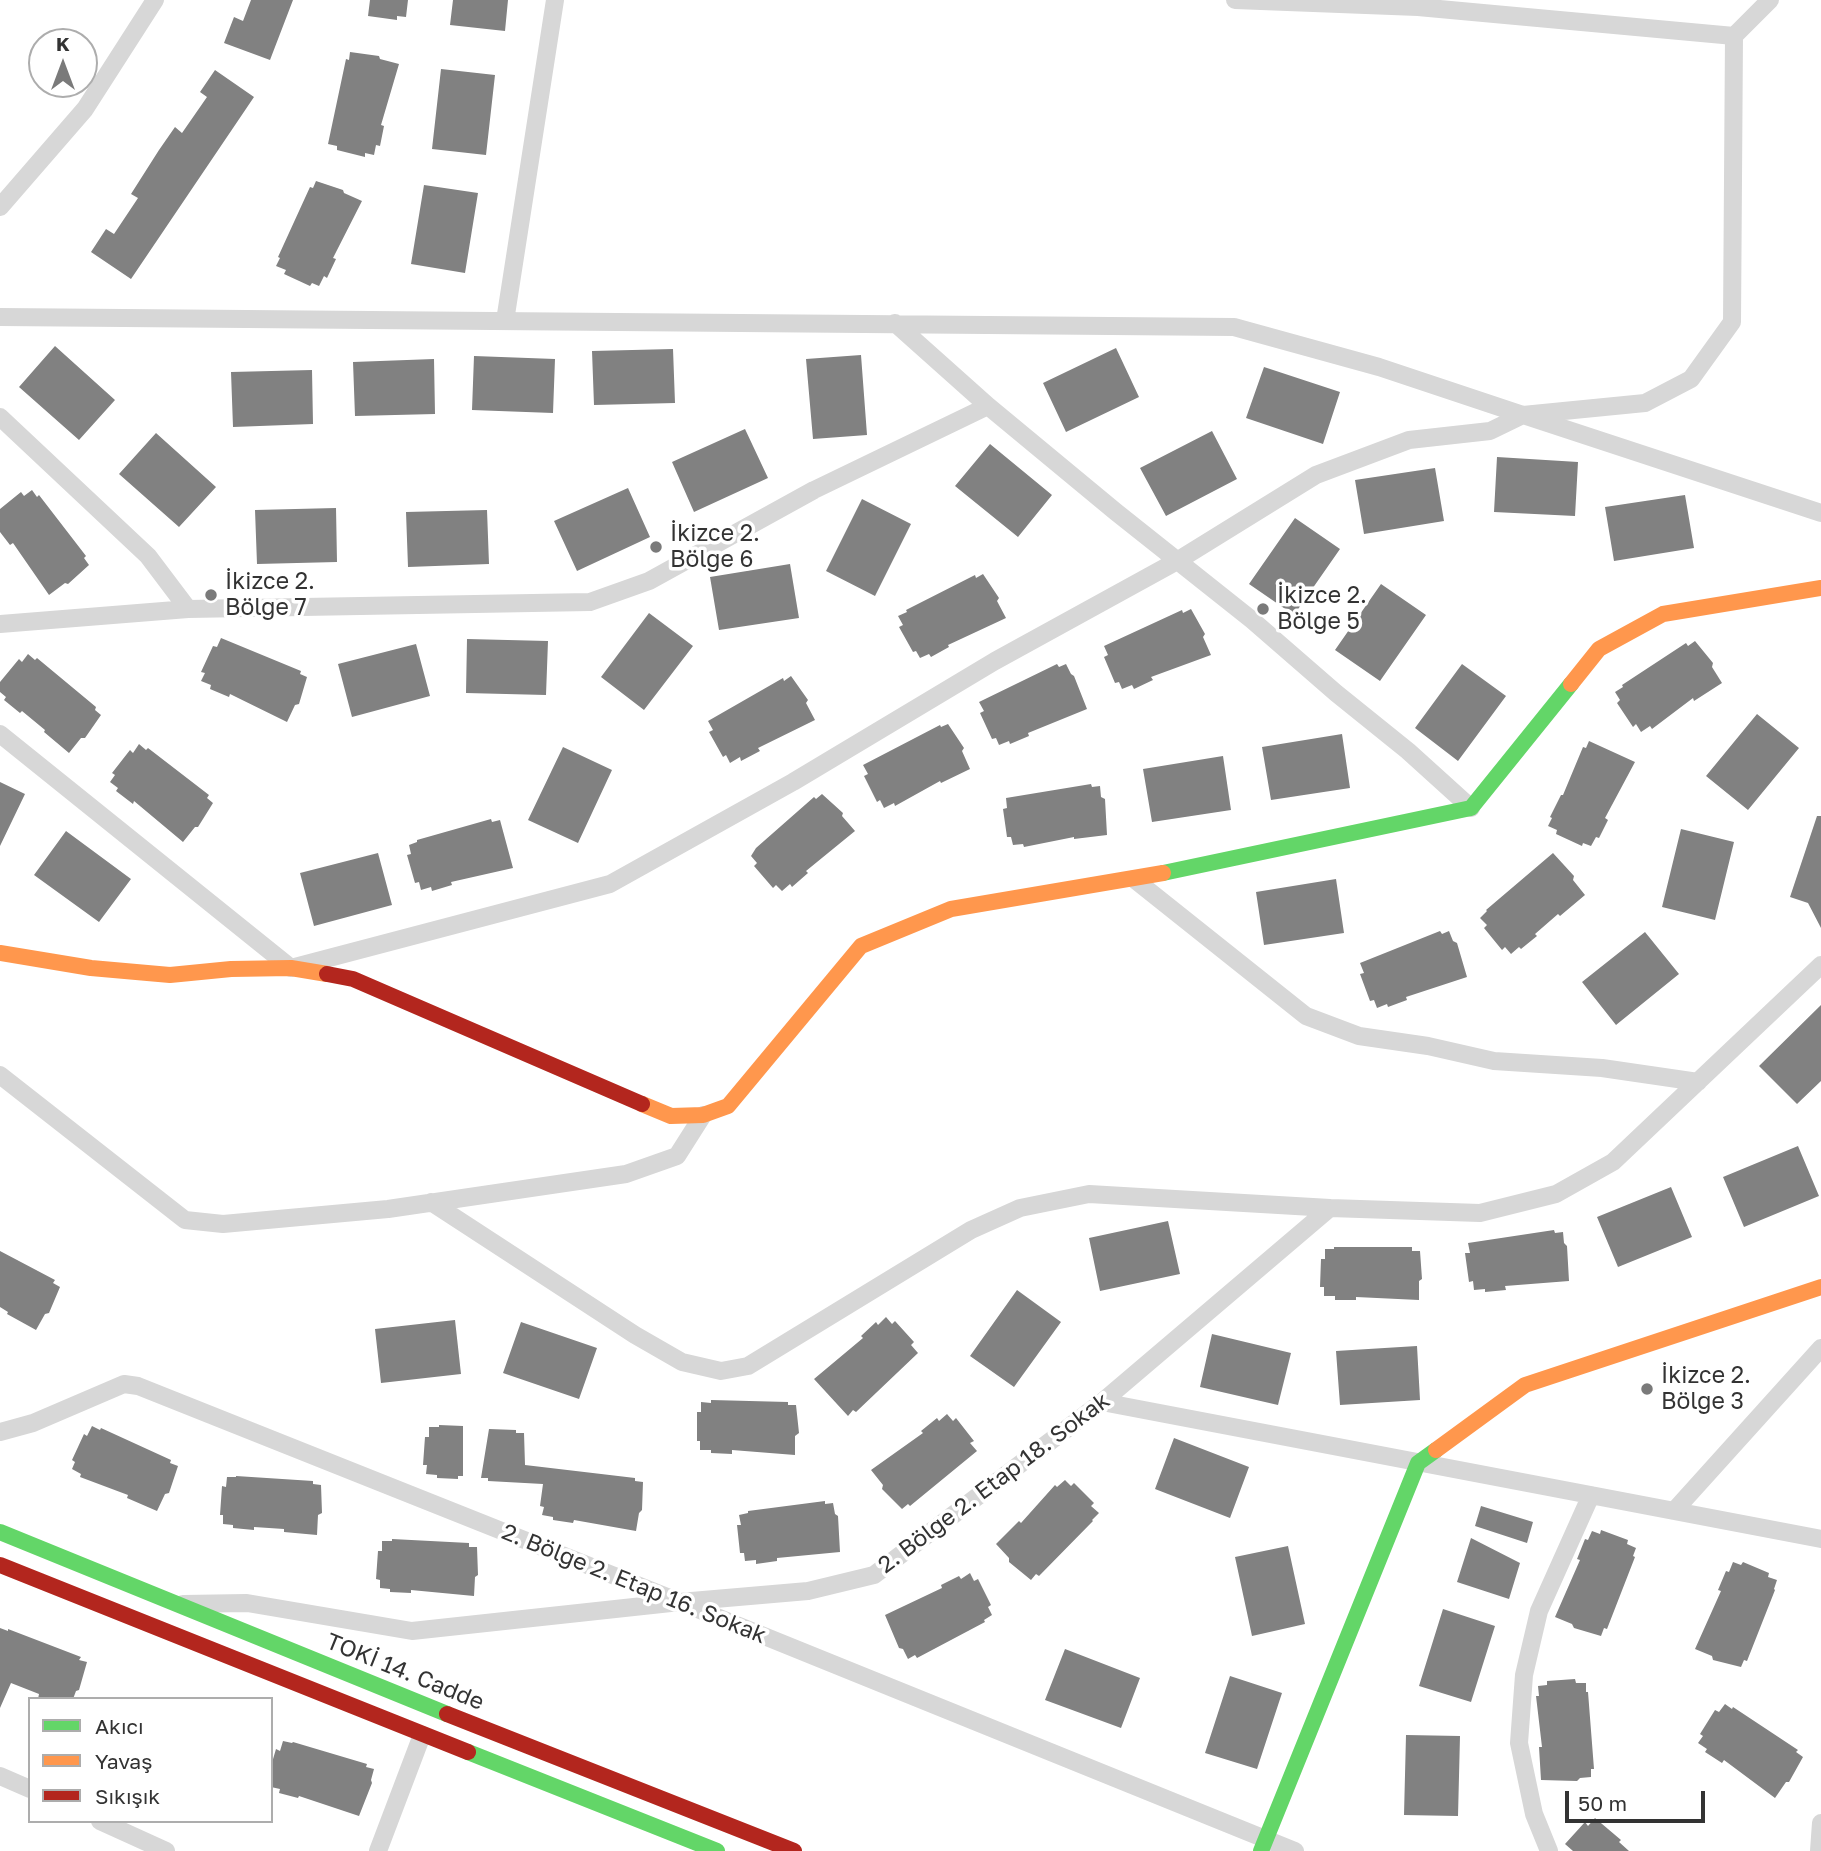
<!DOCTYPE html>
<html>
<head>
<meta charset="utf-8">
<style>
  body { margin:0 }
  #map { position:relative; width:1821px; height:1851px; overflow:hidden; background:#fff; font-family:"Golos Text",sans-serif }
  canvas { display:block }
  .legend { position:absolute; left:28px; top:1697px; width:245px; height:126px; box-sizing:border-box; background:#fff; border:2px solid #adadad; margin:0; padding:9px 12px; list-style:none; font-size:21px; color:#333 }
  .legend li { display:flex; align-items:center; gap:14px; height:35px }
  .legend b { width:35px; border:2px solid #adadad }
  .north { position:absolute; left:28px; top:28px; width:70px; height:70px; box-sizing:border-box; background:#fff; border:2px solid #adadad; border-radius:50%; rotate:0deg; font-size:19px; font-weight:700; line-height:28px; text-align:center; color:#333 }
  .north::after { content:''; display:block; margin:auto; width:24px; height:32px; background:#7a7a7a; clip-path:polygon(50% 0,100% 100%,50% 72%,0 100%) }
  .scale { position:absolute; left:1565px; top:1791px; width:140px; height:32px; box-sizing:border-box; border:4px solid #333; border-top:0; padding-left:9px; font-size:21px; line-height:24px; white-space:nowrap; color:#333; -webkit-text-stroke:5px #fff; paint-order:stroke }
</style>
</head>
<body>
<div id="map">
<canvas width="1821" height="1851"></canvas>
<ul class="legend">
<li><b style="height:9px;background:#63d668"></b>Akıcı</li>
<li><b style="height:9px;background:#ff974d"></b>Yavaş</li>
<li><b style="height:9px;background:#b3261e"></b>Sıkışık</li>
</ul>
<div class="north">K</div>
<div class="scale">50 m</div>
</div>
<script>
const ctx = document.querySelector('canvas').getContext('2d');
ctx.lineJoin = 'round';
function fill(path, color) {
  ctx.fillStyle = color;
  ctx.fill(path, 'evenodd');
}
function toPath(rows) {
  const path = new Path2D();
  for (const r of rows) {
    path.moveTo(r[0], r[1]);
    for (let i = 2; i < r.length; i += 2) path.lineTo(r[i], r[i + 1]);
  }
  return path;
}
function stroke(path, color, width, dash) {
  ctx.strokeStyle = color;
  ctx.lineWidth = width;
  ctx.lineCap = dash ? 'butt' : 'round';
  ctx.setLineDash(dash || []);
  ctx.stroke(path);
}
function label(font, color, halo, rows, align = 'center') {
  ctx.font = font + ' "Golos Text",sans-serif';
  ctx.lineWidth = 7;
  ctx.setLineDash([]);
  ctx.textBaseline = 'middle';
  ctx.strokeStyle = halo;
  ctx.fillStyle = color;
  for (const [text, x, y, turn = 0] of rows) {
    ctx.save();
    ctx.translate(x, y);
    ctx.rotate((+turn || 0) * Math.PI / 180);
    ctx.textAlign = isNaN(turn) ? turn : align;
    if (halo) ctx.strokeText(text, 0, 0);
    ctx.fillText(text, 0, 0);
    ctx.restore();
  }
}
const building = toPath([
  [251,0,293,0,270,60,224,43,234,17,243,21],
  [370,0,408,0,406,17,397,16,397,20,368,16],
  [453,0,508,0,505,31,450,25],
  [350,52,379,56,380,59,399,64,381,125,384,126,380,146,376,145,374,155,365,153,365,157,337,150,337,146,328,144,346,59,349,60],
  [441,69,495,75,486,155,432,149],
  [215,70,254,97,131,279,91,252,106,229,114,234,138,198,131,194,159,150,175,127,182,133,207,97,200,92],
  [316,181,343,190,344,193,362,201,333,258,336,259,327,278,324,276,319,286,312,283,310,286,284,274,286,270,276,266,280,258,278,257,310,187,313,188],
  [424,185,478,193,465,273,411,264],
  [55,346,115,400,79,440,19,387],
  [1116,348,1139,397,1066,432,1043,383],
  [673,349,675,403,594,405,592,351],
  [861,355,867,435,813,439,806,359],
  [474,356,555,359,553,413,472,410],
  [434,359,435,414,355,416,353,362],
  [1264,367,1340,392,1323,444,1246,418],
  [312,370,313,424,233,427,231,372],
  [745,429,768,478,694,512,672,462],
  [1212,431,1237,479,1166,516,1140,468],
  [156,433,216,487,179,527,119,474],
  [990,444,1052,495,1018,537,955,486],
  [1497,457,1578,462,1575,516,1494,512],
  [1435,468,1444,521,1364,534,1355,480],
  [628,488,650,537,577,571,554,521],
  [32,490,37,497,39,495,86,556,84,558,89,565,68,584,65,583,49,595,13,543,10,545,0,532,0,509,21,492,24,496],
  [1685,495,1694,548,1614,561,1605,507],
  [862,499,911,524,875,596,826,571],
  [336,508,337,562,257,564,255,510],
  [487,510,489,564,408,567,406,512],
  [1295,518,1340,549,1294,615,1249,584],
  [790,564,799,618,719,630,710,577],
  [983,574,999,598,997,601,1006,618,948,645,949,647,931,657,929,654,920,658,916,651,913,652,899,627,903,625,898,616,907,612,906,610,975,575,976,578],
  [1381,584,1426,615,1380,681,1335,650],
  [1191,609,1205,634,1203,637,1211,655,1151,677,1153,680,1134,689,1132,685,1122,689,1119,682,1115,683,1104,657,1108,655,1104,646,1182,610,1183,613],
  [649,613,693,646,644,710,601,677],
  [221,638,301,671,300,674,307,677,299,704,295,705,287,722,230,694,229,697,210,689,211,685,201,681,205,673,201,672,213,646,217,647],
  [467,639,548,641,546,695,466,693],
  [1695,641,1713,663,1712,667,1722,683,1694,701,1693,698,1652,729,1650,726,1641,732,1636,724,1633,727,1617,703,1620,700,1615,692,1623,687,1622,685,1686,643,1688,646],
  [416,644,430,696,352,717,338,664],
  [28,654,35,660,37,658,96,707,95,710,101,715,85,738,81,738,69,753,44,732,45,730,22,711,20,713,4,700,6,697,0,692,0,682,19,659,22,662],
  [1057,664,1059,667,1066,664,1071,674,1074,676,1087,709,1028,733,1029,736,1010,744,1009,741,999,745,996,738,992,739,980,713,984,711,979,702],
  [1462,664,1506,696,1458,761,1415,728],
  [791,676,808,700,806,703,815,720,758,748,760,751,741,761,740,757,730,763,726,755,723,757,709,732,713,730,708,721,783,678,784,681],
  [1757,714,1799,748,1748,810,1706,776],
  [948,724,964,748,962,751,970,769,941,783,940,781,895,806,894,803,884,808,880,800,877,802,864,776,868,774,863,765,940,725,941,727],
  [1342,734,1350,788,1271,800,1262,747],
  [1589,741,1635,762,1605,818,1608,820,1599,838,1596,837,1591,846,1583,843,1582,846,1556,834,1557,830,1548,826,1552,818,1550,817,1561,795,1563,795,1583,747,1586,748],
  [139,744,146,750,148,748,209,795,207,798,213,803,198,827,195,827,183,842,134,801,133,804,116,791,118,788,110,782,115,775,112,773,130,750,133,753],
  [563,747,612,770,578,843,528,820],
  [1223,756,1231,810,1152,822,1143,769],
  [0,782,25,794,0,846],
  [1091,784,1092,787,1100,786,1101,797,1105,799,1107,835,1074,839,1074,837,1024,847,1023,844,1013,845,1011,837,1007,837,1003,809,1007,808,1006,798],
  [822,794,843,813,842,816,855,831,806,871,808,873,792,887,790,884,782,891,776,885,773,888,754,866,757,863,751,856,756,848,814,797,816,799],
  [1817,816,1821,816,1821,928,1808,903,1790,897],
  [491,819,492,822,500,820,513,868,451,882,452,885,432,891,431,887,421,890,419,882,415,883,407,855,411,854,409,845,417,842,417,840],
  [1681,829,1734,842,1715,920,1662,907],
  [66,831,131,879,99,922,34,875],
  [378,853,392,905,314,926,300,873],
  [1553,853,1574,876,1573,880,1585,895,1560,916,1558,914,1535,934,1537,936,1521,949,1519,947,1511,954,1505,947,1502,950,1484,928,1487,925,1480,918,1487,911,1486,910],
  [1336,879,1344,933,1264,945,1256,892],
  [1440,931,1442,934,1449,931,1453,941,1457,943,1467,977,1406,997,1407,1000,1388,1007,1387,1004,1377,1008,1374,1000,1370,1001,1360,974,1364,973,1360,963],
  [1645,932,1679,974,1616,1025,1582,982],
  [1821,1005,1821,1081,1797,1104,1759,1066],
  [1798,1146,1819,1196,1744,1227,1723,1177],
  [1671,1187,1692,1237,1618,1267,1597,1217],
  [1168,1221,1180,1274,1100,1291,1089,1238],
  [1554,1230,1555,1233,1563,1232,1564,1243,1567,1246,1569,1281,1505,1286,1506,1290,1485,1292,1485,1289,1474,1290,1473,1281,1469,1282,1465,1253,1470,1253,1468,1243],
  [1334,1247,1412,1247,1412,1251,1420,1251,1422,1279,1419,1281,1419,1300,1356,1297,1356,1300,1335,1300,1335,1296,1324,1296,1324,1287,1320,1287,1321,1259,1325,1259,1325,1249,1334,1249],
  [0,1251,55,1280,53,1283,60,1287,49,1313,45,1314,36,1330,7,1314,8,1312,0,1307],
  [1017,1290,1061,1322,1014,1387,970,1356],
  [886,1317,892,1324,895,1321,914,1342,911,1345,918,1353,856,1412,853,1410,848,1416,814,1379,863,1338,861,1336,876,1322,878,1325],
  [455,1320,461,1374,381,1383,375,1329],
  [521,1322,597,1348,579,1399,503,1373],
  [1212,1334,1291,1353,1278,1405,1200,1387],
  [1417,1346,1420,1400,1340,1405,1336,1351],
  [711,1400,788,1402,788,1405,796,1405,799,1433,795,1436,795,1455,732,1450,732,1454,711,1453,711,1450,700,1450,700,1441,697,1441,697,1412,701,1412,701,1402,711,1403],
  [947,1414,953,1421,956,1418,974,1441,970,1443,977,1451,910,1506,908,1504,902,1509,882,1489,883,1485,871,1470,923,1433,921,1431,937,1418,939,1421],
  [439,1425,463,1426,463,1476,458,1476,458,1479,437,1478,437,1475,426,1474,427,1465,423,1465,425,1437,429,1437,429,1427,439,1427],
  [92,1426,100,1430,101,1428,171,1460,170,1463,178,1466,169,1493,165,1494,157,1511,127,1498,128,1495,80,1477,81,1474,72,1469,75,1462,72,1460,84,1434,87,1436],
  [489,1429,516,1430,516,1433,524,1433,525,1465,635,1478,635,1481,643,1482,642,1510,639,1513,636,1531,574,1520,573,1523,553,1520,553,1517,542,1515,544,1507,540,1506,543,1484,488,1481,488,1478,481,1478],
  [1174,1438,1249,1467,1230,1518,1155,1489],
  [236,1476,313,1481,313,1484,321,1485,322,1513,318,1515,317,1535,284,1532,284,1529,254,1527,254,1530,233,1528,233,1525,223,1524,223,1515,220,1515,222,1486,226,1487,227,1477,236,1477],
  [1065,1480,1071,1486,1074,1483,1094,1503,1091,1506,1099,1513,1092,1520,1093,1521,1039,1576,1036,1574,1031,1580,1009,1562,1009,1558,996,1544,1019,1521,1021,1523,1055,1485,1057,1487],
  [825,1501,825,1504,833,1503,835,1514,838,1516,840,1552,777,1558,777,1561,756,1564,756,1560,745,1561,744,1553,740,1553,737,1525,741,1525,739,1515,748,1513,748,1511],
  [1481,1506,1533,1522,1527,1543,1475,1526],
  [1601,1530,1628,1540,1627,1544,1636,1548,1633,1556,1635,1557,1607,1629,1604,1628,1601,1636,1574,1628,1572,1624,1555,1617,1580,1560,1577,1559,1585,1539,1588,1540,1592,1531,1600,1534],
  [1471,1538,1520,1563,1509,1599,1457,1582],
  [392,1539,469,1543,469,1547,477,1547,478,1575,475,1577,474,1596,411,1590,411,1593,390,1592,390,1589,380,1588,380,1580,376,1579,378,1551,382,1551,382,1541,392,1541],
  [1288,1546,1305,1624,1252,1636,1235,1557],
  [1733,1562,1741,1565,1743,1562,1769,1573,1768,1577,1777,1580,1774,1589,1775,1590,1747,1661,1744,1660,1741,1667,1713,1660,1712,1656,1695,1649,1721,1591,1718,1590,1726,1571,1729,1572],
  [970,1573,974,1581,978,1579,991,1605,988,1607,992,1615,984,1620,985,1622,917,1658,915,1655,908,1659,903,1649,899,1648,885,1615,942,1588,941,1585,959,1576,961,1579],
  [1443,1609,1495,1626,1471,1702,1419,1686],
  [0,1628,8,1631,8,1629,81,1657,79,1660,87,1662,79,1690,76,1691,73,1699,38,1699,39,1694,11,1683,0,1708],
  [1065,1649,1140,1678,1121,1728,1045,1700],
  [1230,1676,1282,1693,1257,1769,1205,1753],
  [1575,1679,1576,1683,1586,1683,1586,1692,1588,1692,1594,1769,1591,1769,1591,1777,1580,1778,1577,1781,1541,1780,1539,1747,1542,1747,1536,1696,1539,1696,1538,1686,1547,1685,1547,1681],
  [1725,1704,1732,1709,1733,1707,1798,1750,1796,1752,1803,1757,1789,1782,1786,1782,1775,1798,1724,1760,1722,1763,1705,1752,1707,1749,1698,1743,1703,1736,1700,1734,1715,1710,1719,1712],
  [1406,1735,1460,1736,1458,1816,1404,1815],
  [283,1741,292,1743,293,1742,367,1764,366,1767,374,1769,371,1780,372,1783,359,1816,299,1796,298,1798,279,1793,280,1789,271,1787,271,1766,276,1749,280,1751],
  [1595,1818,1621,1840,1619,1842,1629,1851,1573,1851,1565,1844,1585,1822,1588,1826]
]);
const street = toPath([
  [1235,0,1418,7,1734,36,1770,0],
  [0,207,85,109,155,0],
  [0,317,1234,327,1379,367,1523,415,1645,403,1691,379,1732,322,1734,36],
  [505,321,555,0],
  [895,323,988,406,1116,512,1252,620,1336,693,1408,751,1471,808],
  [0,417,148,556,188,609],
  [0,624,188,609,590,602,649,581,814,490,988,406],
  [0,734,291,968,610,884,793,782,995,661,1177,561,1316,475,1409,440,1490,431,1523,415,1821,513],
  [1134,879,1306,1016,1359,1036,1428,1046,1494,1061,1602,1068,1698,1082],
  [0,1075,185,1220,223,1224,388,1209,626,1174,677,1156,703,1115],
  [431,1202,635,1335,682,1362,721,1371,748,1366,971,1230,1020,1208,1089,1194,1330,1208,1480,1213,1556,1194,1613,1162,1821,965],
  [1102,1402,1821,1539],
  [0,1432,33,1423,124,1384,138,1386,680,1602,1295,1851],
  [1674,1511,1821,1348],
  [183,1604,247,1603,412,1631,680,1602,808,1591,874,1575,1102,1402,1330,1208],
  [0,1776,30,1789],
  [100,1821,166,1851],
  [378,1851,422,1735],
  [1549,1851,1534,1814,1519,1743,1524,1675,1539,1611,1591,1495],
  [1819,1851,1821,1823]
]);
const fast = toPath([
  [1163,873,1471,808,1571,684],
  [0,1532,447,1714],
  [468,1752,717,1851],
  [1261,1851,1418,1463,1436,1450]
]);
const slow = toPath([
  [1571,684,1599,649,1663,614,1821,588],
  [0,953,91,968,170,975,231,969,291,968,327,974],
  [642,1104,671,1116,703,1115,728,1106,861,946,951,909,1163,873],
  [1436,1450,1525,1385,1821,1287]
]);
const jam = toPath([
  [327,974,353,979,642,1104],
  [0,1565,468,1752],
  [447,1714,794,1851]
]);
const markers = [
  [656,547,7,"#7a7a7a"],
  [211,595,7,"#7a7a7a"],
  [1263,609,7,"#7a7a7a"],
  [1647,1389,7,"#7a7a7a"]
];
const poiNames = [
  ["İkizce 2.",670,534],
  ["Bölge 6",670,560],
  ["İkizce 2.",225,582],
  ["Bölge 7",225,608],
  ["İkizce 2.",1277,596],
  ["Bölge 5",1277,622],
  ["İkizce 2.",1661,1376],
  ["Bölge 3",1661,1402]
];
const streetNames = [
  ["2. Bölge 2. Etap 18. Sokak",994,1483,-37],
  ["2. Bölge 2. Etap 16. Sokak",634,1584,22],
  ["TOKİ 14. Cadde",405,1672,22]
];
fill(building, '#818181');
stroke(street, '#d7d7d7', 18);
stroke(fast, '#63d668', 16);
stroke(slow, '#ff974d', 16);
stroke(jam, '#b3261e', 16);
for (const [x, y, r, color] of markers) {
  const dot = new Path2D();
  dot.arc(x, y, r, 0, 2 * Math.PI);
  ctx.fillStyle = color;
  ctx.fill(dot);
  stroke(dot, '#fff', 2.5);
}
label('23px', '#333', '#fff', poiNames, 'left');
label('23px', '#333', '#fff', streetNames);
</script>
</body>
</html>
